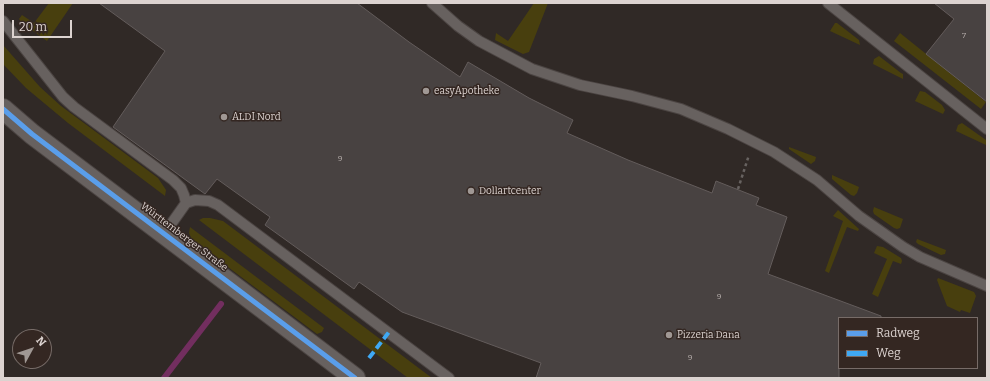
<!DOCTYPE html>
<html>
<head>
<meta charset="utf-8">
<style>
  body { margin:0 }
  #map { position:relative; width:990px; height:381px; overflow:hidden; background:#302926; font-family:Bitter,serif }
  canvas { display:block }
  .frame { position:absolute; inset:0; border:4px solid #dcd3d0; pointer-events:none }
  .legend { position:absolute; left:838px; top:317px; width:140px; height:52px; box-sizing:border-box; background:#342722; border:1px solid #776c68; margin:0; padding:5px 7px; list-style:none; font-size:12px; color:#dcd3d0 }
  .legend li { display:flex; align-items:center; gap:8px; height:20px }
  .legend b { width:20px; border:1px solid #776c68 }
  .north { position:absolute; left:12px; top:329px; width:40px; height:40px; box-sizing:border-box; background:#342722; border:1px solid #776c68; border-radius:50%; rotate:50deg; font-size:11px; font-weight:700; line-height:16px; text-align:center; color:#dcd3d0 }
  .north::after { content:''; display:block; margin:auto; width:14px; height:18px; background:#a09894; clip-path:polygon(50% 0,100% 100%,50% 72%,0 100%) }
  .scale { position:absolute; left:12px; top:20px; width:60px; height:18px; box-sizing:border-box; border:2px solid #dcd3d0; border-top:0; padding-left:5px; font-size:12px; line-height:14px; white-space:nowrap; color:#dcd3d0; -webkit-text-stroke:3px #342722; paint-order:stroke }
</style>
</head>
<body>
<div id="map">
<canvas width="990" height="381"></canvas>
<div class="frame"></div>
<ul class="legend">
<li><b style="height:5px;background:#5a9eea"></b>Radweg</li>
<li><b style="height:5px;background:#3fa9f5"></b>Weg</li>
</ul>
<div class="north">N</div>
<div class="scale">20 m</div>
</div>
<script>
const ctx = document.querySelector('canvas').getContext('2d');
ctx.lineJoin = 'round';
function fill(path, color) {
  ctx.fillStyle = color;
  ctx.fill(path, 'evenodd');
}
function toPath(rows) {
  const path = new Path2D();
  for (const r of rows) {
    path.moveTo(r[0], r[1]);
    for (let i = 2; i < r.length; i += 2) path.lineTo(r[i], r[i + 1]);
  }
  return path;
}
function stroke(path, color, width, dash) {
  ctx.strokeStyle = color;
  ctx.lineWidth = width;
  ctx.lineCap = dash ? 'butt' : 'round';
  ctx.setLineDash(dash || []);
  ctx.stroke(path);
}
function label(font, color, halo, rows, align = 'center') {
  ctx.font = font + ' Bitter,serif';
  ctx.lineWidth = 3;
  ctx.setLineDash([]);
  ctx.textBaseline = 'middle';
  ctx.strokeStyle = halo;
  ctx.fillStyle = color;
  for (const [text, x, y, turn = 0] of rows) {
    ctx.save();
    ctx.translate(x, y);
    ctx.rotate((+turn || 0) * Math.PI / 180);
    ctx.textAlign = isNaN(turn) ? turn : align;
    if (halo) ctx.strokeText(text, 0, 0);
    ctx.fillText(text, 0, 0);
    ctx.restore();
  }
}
const green = toPath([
  [49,3,73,3,47,41,22,23,19,19,22,15,34,23],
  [534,3,548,3,529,52,523,54,495,40,496,33,508,41],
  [835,23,837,23,859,40,860,45,830,31],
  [900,33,986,102,981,109,894,41],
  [3,45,40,87,61,106,158,178,166,190,165,196,68,123,26,88,3,64],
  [879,56,901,73,903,74,903,79,873,64,874,59],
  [920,91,925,92,942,105,945,110,943,114,915,101],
  [962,123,986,140,987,141,986,145,956,131,958,125],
  [789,147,816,157,815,161,811,164,789,149],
  [832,175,859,187,857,193,854,196,851,195,832,179],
  [874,207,903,219,900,228,897,229,894,228,874,214,873,211],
  [838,210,859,229,858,231,847,227,829,273,825,271,843,221,833,216],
  [203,218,210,218,223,221,432,378,408,378,199,220],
  [190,227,324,328,322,332,317,334,192,240,189,233],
  [917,239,946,250,945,254,941,255,918,244,916,242],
  [877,246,883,247,901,258,902,261,901,264,893,261,878,297,872,294,887,259,874,253],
  [938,278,974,292,976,296,970,313,961,310,960,312,947,306,937,280]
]);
const stream = toPath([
  [164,378,221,304]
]);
const building = toPath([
  [99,3,357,3,409,42,460,77,468,62,529,98,573,120,567,133,628,160,712,193,716,181,759,198,756,205,787,217,768,274,881,316,881,318,839,318,839,378,536,378,541,363,402,312,359,282,354,289,265,225,270,217,217,179,205,194,113,127,165,51,99,3],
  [934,3,987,3,987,102,926,54,954,19,934,3]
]);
const path = toPath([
  [738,189,749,155]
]);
const service = toPath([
  [432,3,458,26,479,41,532,69,580,85,632,96,681,109,728,129,774,152,817,180,859,216,903,247,920,257,987,286],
  [828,3,987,129],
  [3,21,63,97,74,107,173,180,181,188,184,195,186,203],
  [164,234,186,203,195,200,209,201,218,205,449,378]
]);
const minor = toPath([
  [3,109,32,134,355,378]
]);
const quiet = toPath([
  [369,358,389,332]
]);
const cycleway = toPath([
  [3,109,32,134,355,378]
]);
const markers = [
  [426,91,4,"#a09894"],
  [224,117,4,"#a09894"],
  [471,191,4,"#a09894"],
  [669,335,4,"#a09894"]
];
const numberNames = [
  ["7",964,36],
  ["9",340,159],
  ["9",719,297],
  ["9",690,358]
];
const poiNames = [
  ["easyApotheke",434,91],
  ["ALDI Nord",232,117],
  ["Dollartcenter",479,191],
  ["Pizzeria Dana",677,335]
];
const streetNames = [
  ["Württemberger Straße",184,237,37]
];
fill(green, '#483f0e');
stroke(stream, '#722e5f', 6);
fill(building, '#484241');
stroke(building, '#635c5b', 1);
stroke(service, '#4b4442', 12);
stroke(minor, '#4b4442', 22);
stroke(path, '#686361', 2.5, [3, 3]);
stroke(service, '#67615f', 10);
stroke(minor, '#67615f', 20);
stroke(quiet, '#3fa9f5', 4, [8, 4]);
stroke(cycleway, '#5a9eea', 5);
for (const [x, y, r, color] of markers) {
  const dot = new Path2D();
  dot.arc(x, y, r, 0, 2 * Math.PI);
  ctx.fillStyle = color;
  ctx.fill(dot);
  stroke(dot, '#342722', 1.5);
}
label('8px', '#b7afac', null, numberNames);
label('10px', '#dcd3d0', '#342722', poiNames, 'left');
label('10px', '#dcd3d0', '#342722', streetNames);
</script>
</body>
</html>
